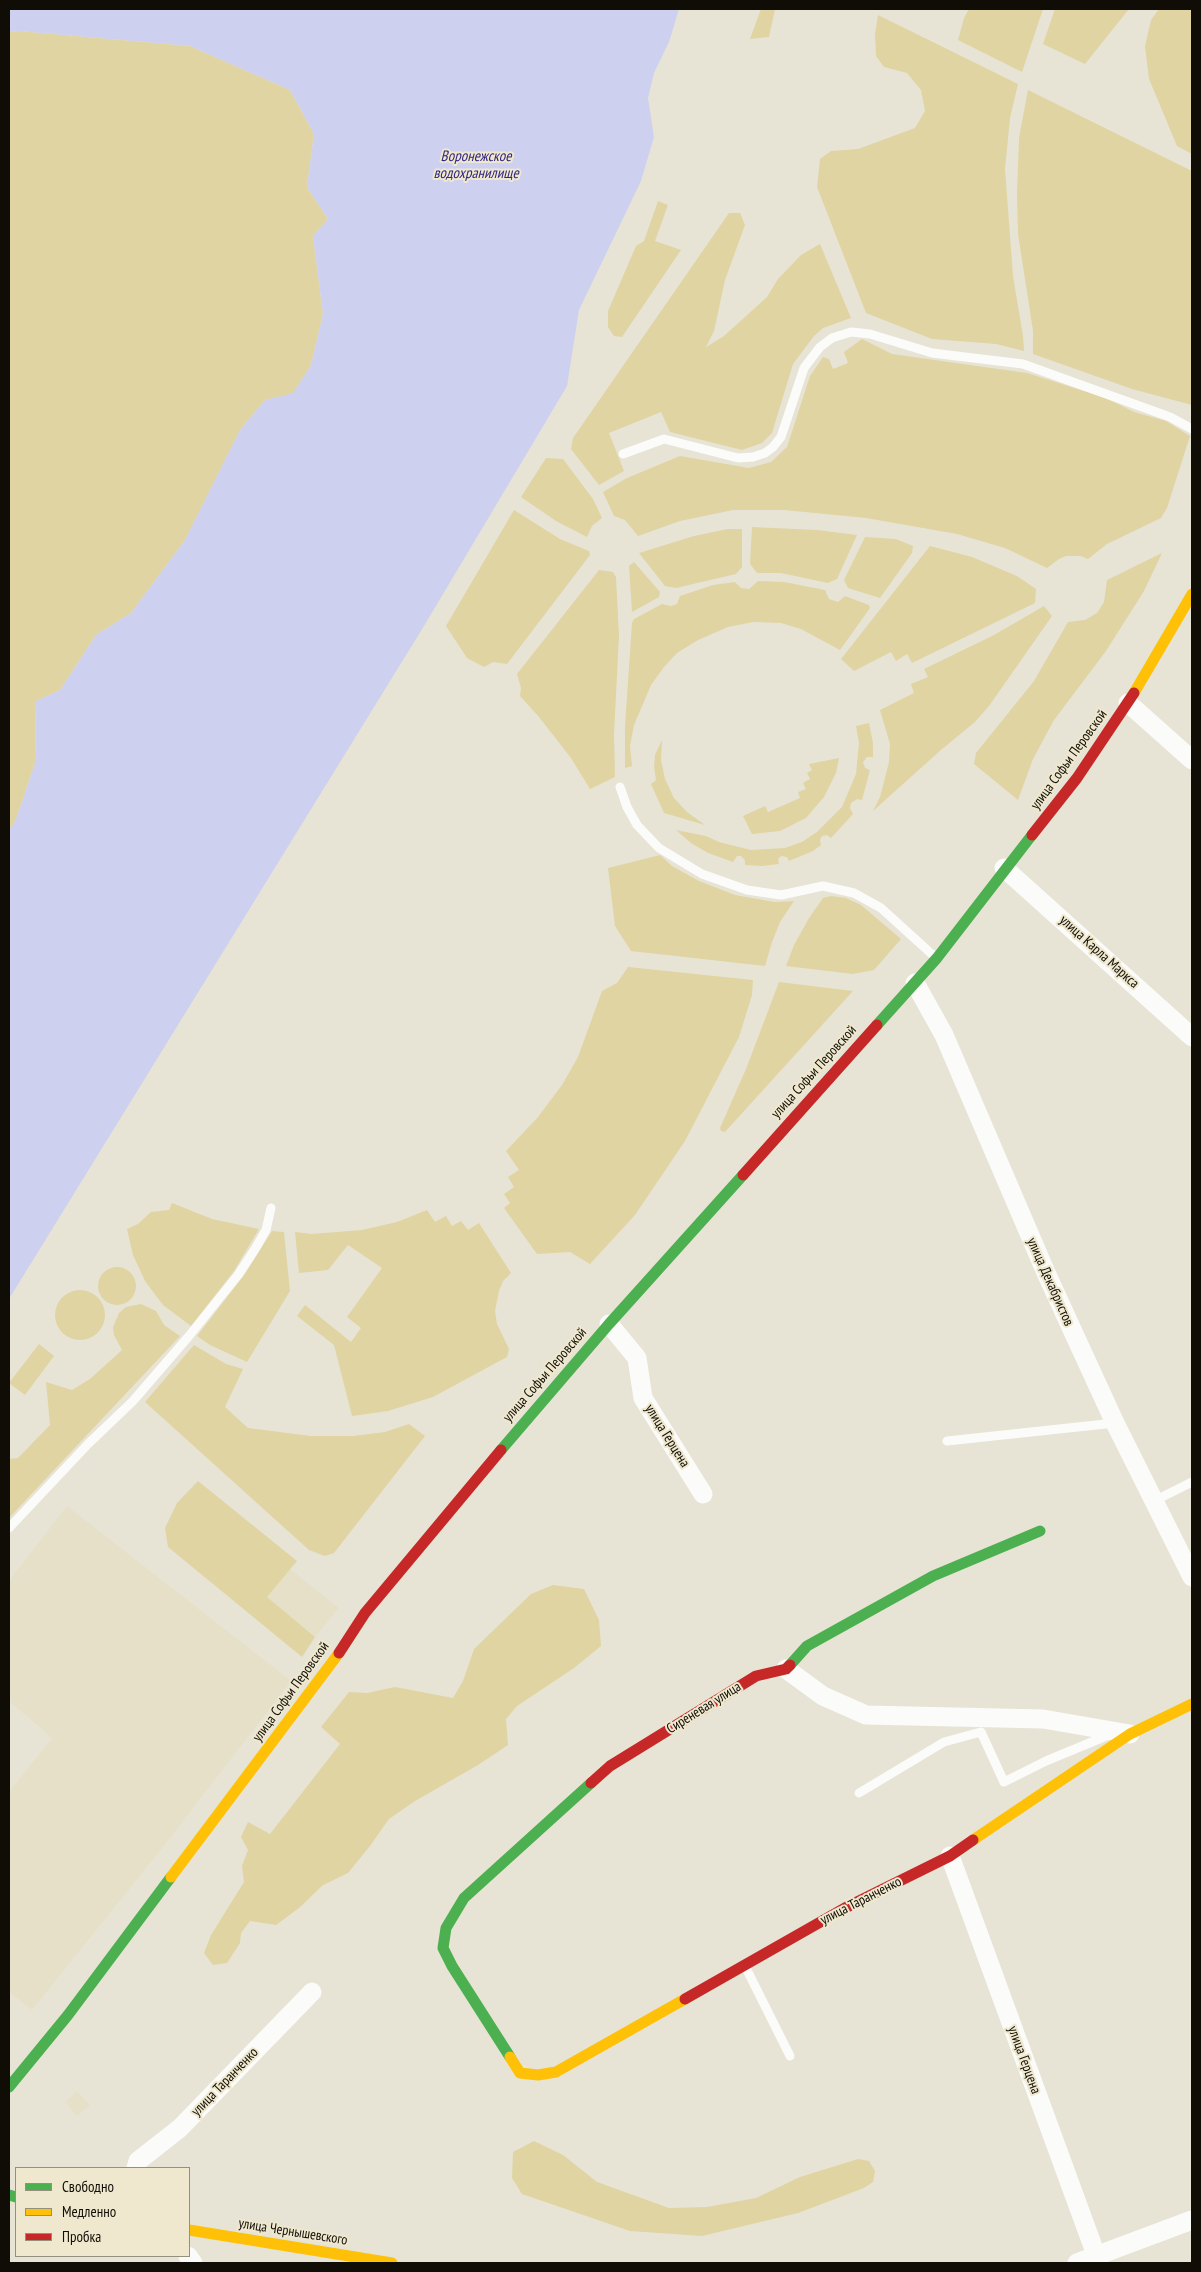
<!DOCTYPE html>
<html>
<head>
<meta charset="utf-8">
<style>
  body { margin:0 }
  #map { position:relative; width:1201px; height:2272px; overflow:hidden; background:#e7e4d6; font-family:"PT Sans Narrow",sans-serif }
  canvas { display:block }
  .frame { position:absolute; inset:0; border:10px solid #0f0d05; pointer-events:none }
  .legend { position:absolute; left:15px; top:2167px; width:175px; height:90px; box-sizing:border-box; background:#efe8ce; border:1px solid #95907e; margin:0; padding:6px 9px; list-style:none; font-size:15px; color:#0f0d05 }
  .legend li { display:flex; align-items:center; gap:10px; height:25px }
  .legend b { width:25px; border:1px solid #95907e }
</style>
</head>
<body>
<div id="map">
<canvas width="1201" height="2272"></canvas>
<div class="frame"></div>
<ul class="legend">
<li><b style="height:6px;background:#4caf50"></b>Свободно</li>
<li><b style="height:6px;background:#ffc107"></b>Медленно</li>
<li><b style="height:6px;background:#c62828"></b>Пробка</li>
</ul>
</div>
<script>
const ctx = document.querySelector('canvas').getContext('2d');
ctx.lineJoin = 'round';
function fill(path, color) {
  ctx.fillStyle = color;
  ctx.fill(path, 'evenodd');
}
function toPath(rows) {
  const path = new Path2D();
  for (const r of rows) {
    if (r.length === 3) {
      path.moveTo(r[0] + r[2], r[1]);
      path.arc(r[0], r[1], r[2], 0, 2 * Math.PI);
      continue;
    }
    path.moveTo(r[0], r[1]);
    for (let i = 2; i < r.length; i += 2) path.lineTo(r[i], r[i + 1]);
  }
  return path;
}
function stroke(path, color, width, dash) {
  ctx.strokeStyle = color;
  ctx.lineWidth = width;
  ctx.lineCap = dash ? 'butt' : 'round';
  ctx.setLineDash(dash || []);
  ctx.stroke(path);
}
function label(font, color, halo, rows, align = 'center') {
  ctx.font = font + ' "PT Sans Narrow",sans-serif';
  ctx.lineWidth = 4;
  ctx.setLineDash([]);
  ctx.textBaseline = 'middle';
  ctx.strokeStyle = halo;
  ctx.fillStyle = color;
  for (const [text, x, y, turn = 0] of rows) {
    ctx.save();
    ctx.translate(x, y);
    ctx.rotate((+turn || 0) * Math.PI / 180);
    ctx.textAlign = isNaN(turn) ? turn : align;
    if (halo) ctx.strokeText(text, 0, 0);
    ctx.fillText(text, 0, 0);
    ctx.restore();
  }
}
const built = toPath([
  [67,1506,291,1681,163,1847,32,2010,9,1992,9,1792,52,1738,9,1701,9,1581],
  [290,1569,339,1608,315,1637,267,1597],
  [77,2091,90,2105,77,2116,65,2102]
]);
const green = toPath([
  [761,9,775,9,769,37,750,39],
  [969,9,1043,9,1022,72,958,40,964,18],
  [1055,9,1129,9,1085,64,1043,44],
  [1159,9,1192,9,1192,154,1177,146,1149,79,1145,46,1151,20],
  [878,15,1018,84,1010,118,1005,169,1013,276,1023,336,1024,351,996,344,932,339,866,313,817,187,820,159,831,151,858,149,915,128,925,111,921,90,907,73,884,67,876,56,875,34],
  [19,31,190,46,290,90,314,134,307,187,328,219,313,236,323,314,311,365,293,394,265,400,240,430,185,540,131,613,96,635,60,690,36,701,35,763,15,822,9,829,9,32],
  [1028,90,1192,171,1192,405,1132,389,1033,354,1033,331,1018,234,1017,195,1019,138],
  [658,201,668,205,655,241,681,250,622,337,614,336,608,327,608,311,636,246,644,241],
  [729,213,740,213,745,225,725,280,714,331,706,347,724,336,767,297,778,279,801,255,820,244,851,318,823,328,814,336,793,364,772,433,762,443,742,450,670,432,661,412,609,433,624,471,599,485,571,449,573,438],
  [862,339,892,354,1027,373,1106,398,1134,412,1166,421,1190,436,1167,508,1161,518,1107,544,1088,559,1081,556,1066,556,1059,559,1047,568,1005,548,957,534,866,518,784,510,733,510,680,521,638,536,625,520,614,516,603,492,627,478,680,456,749,468,771,462,787,447,810,376,823,357,829,359,833,369,848,363,844,352],
  [546,458,563,459,593,499,602,518,592,526,587,537,556,521,521,497],
  [514,510,560,539,589,551,590,555,507,664,493,662,484,667,467,658,446,626],
  [752,527,817,530,857,535,837,579,828,583,781,573,757,573,750,564],
  [728,529,742,529,742,567,736,574,676,588,665,586,639,553,694,536],
  [865,537,896,539,913,546,912,553,880,598,848,588,844,580],
  [930,546,972,557,1017,576,1036,589,1035,603,912,663,907,654,896,661,891,652,854,671,841,659],
  [1162,553,1144,591,1106,651,1054,720,1033,759,1018,800,974,764,976,753,1034,681,1068,622,1085,620,1097,613,1104,602,1107,580],
  [634,562,660,592,659,597,632,612,629,566],
  [599,570,613,572,616,577,619,636,614,734,615,777,590,789,571,758,539,717,520,696,521,688,517,674],
  [758,581,784,582,825,590,829,599,838,602,845,596,869,605,870,608,840,650,801,629,781,623,753,622,728,627,698,640,677,653,664,667,651,685,634,725,630,746,632,766,625,768,625,726,632,623,634,619,662,604,671,606,677,604,680,596,713,585,735,582,741,588,749,589],
  [1044,606,1052,616,989,706,975,722,942,749,873,811,880,797,889,762,890,744,880,710,914,693,911,684,928,677,924,669,994,635],
  [869,723,873,743,873,757,867,757,863,762,865,768,870,770,862,800,857,799,851,803,850,808,853,814,831,838,827,835,822,836,820,840,821,845,813,851,789,861,787,857,781,856,778,859,779,864,762,866,745,865,745,860,741,856,737,856,733,862,708,853,691,843,676,830,706,836,719,842,751,850,785,848,802,842,817,832,842,807,856,774,859,743,856,726],
  [662,740,661,760,665,779,674,798,687,812,705,825,664,813,651,784,656,780,654,767,655,755],
  [839,758,836,773,824,797,806,818,780,831,752,834,743,816,765,806,768,812,800,798,798,792,806,789,803,783,810,779,807,773,812,770,809,764],
  [660,855,672,866,699,881,735,895,775,902,794,901,780,922,772,942,765,966,631,951,615,926,608,868],
  [831,896,846,898,861,905,901,939,874,970,853,974,786,966,794,945,809,918,823,898],
  [628,967,753,980,752,995,739,1037,685,1141,635,1215,590,1264,570,1252,537,1254,504,1208,510,1203,504,1194,514,1187,508,1177,519,1170,506,1151,538,1117,562,1085,578,1057,602,991,617,983],
  [779,982,853,991,725,1132,721,1131,720,1128,746,1069],
  [172,1203,212,1219,259,1229,234,1271,191,1326,163,1305,145,1281,133,1255,127,1229,138,1224,151,1212,169,1210],
  [427,1210,435,1222,446,1216,452,1226,461,1221,468,1230,479,1223,511,1273,503,1281,499,1291,495,1311,497,1324,509,1349,507,1357,433,1397,388,1411,352,1416,334,1345,297,1316,305,1305,351,1342,361,1328,347,1317,382,1268,348,1245,328,1270,299,1273,295,1232,312,1234,362,1230,397,1222],
  [272,1231,284,1232,290,1291,247,1362,210,1345,197,1336,245,1274],
  [117,1286,19],
  [80,1315,25],
  [141,1304,156,1311,164,1325,180,1336,9,1518,9,1459,18,1458,50,1425,46,1382,72,1390,90,1379,122,1350,114,1335,113,1327,119,1313,126,1307],
  [39,1344,54,1356,25,1395,9,1383],
  [194,1345,226,1364,243,1369,225,1407,248,1428,311,1436,353,1436,385,1432,409,1424,425,1436,334,1553,325,1556,309,1550,145,1402],
  [198,1481,297,1561,267,1597,315,1637,302,1657,168,1547,165,1528,177,1503],
  [553,1585,584,1589,599,1620,601,1646,574,1668,517,1706,506,1719,508,1745,478,1765,415,1801,389,1819,370,1846,348,1873,323,1885,299,1908,276,1925,250,1921,241,1933,240,1943,227,1963,213,1965,204,1953,211,1935,244,1882,242,1866,248,1850,241,1837,248,1822,270,1834,340,1744,321,1727,349,1692,367,1693,395,1687,453,1698,463,1681,474,1649,531,1594],
  [534,2141,563,2155,597,2182,669,2208,707,2207,756,2198,800,2177,858,2159,869,2161,875,2171,873,2182,864,2188,798,2213,702,2236,630,2231,522,2194,512,2178,513,2152]
]);
const water = toPath([
  [9,9,679,9,669,42,654,73,648,98,654,137,641,181,579,310,567,386,424,626,9,1299,9,829,15,822,35,763,36,701,60,690,96,635,131,613,185,540,240,430,265,400,293,393,311,365,323,314,313,236,328,219,307,187,314,134,290,90,190,46,19,31,9,32]
]);
const lane = toPath([
  [623,454,664,439,738,458,753,457,765,453,773,447,781,437,804,368,820,347,832,338,851,332,870,334,932,353,1023,364,1170,417,1192,429],
  [620,787,627,807,637,825,659,848,702,874,747,890,781,895,823,886,854,893,881,908,935,957],
  [947,1441,1115,1423],
  [1154,1501,1192,1482],
  [9,1528,88,1444,133,1401,189,1336,238,1275,255,1249,266,1230,271,1208],
  [859,1793,944,1742,981,1732,1004,1782,1046,1761,1111,1734],
  [746,1968,790,2056]
]);
const street = toPath([
  [1128,703,1192,760],
  [1004,868,1192,1037],
  [915,983,944,1035,1047,1275,1115,1423,1192,1577],
  [609,1324,637,1358,643,1398,703,1494],
  [786,1669,823,1696,866,1715,1043,1719,1130,1734],
  [950,1856,1099,2263],
  [136,2168,138,2161,180,2128,312,1992],
  [188,2256,193,2263],
  [1077,2263,1192,2220]
]);
const fast = toPath([
  [877,1025,937,958,1032,835],
  [501,1450,609,1324,743,1175],
  [790,1665,807,1646,933,1576,1040,1531],
  [510,2057,452,1966,443,1948,446,1928,464,1898,591,1783],
  [9,2087,68,2015,171,1877],
  [9,2195,16,2197]
]);
const slow = toPath([
  [1134,693,1192,594],
  [973,1840,1130,1734,1192,1704],
  [171,1877,339,1653],
  [510,2057,520,2073,538,2075,556,2072,685,1999],
  [189,2230,392,2263]
]);
const jam = toPath([
  [1032,835,1077,778,1134,693],
  [743,1175,877,1025],
  [339,1653,365,1613,501,1450],
  [591,1783,610,1766,756,1676,786,1669,790,1665],
  [685,1999,845,1908,950,1856,973,1840]
]);
const streetNames = [
  ["улица Софьи Перовской",1069,760,-54],
  ["улица Карла Маркса",1099,952,42],
  ["улица Софьи Перовской",814,1072,-48],
  ["улица Декабристов",1050,1282,66],
  ["улица Софьи Перовской",545,1375,-49],
  ["улица Герцена",667,1436,58],
  ["улица Софьи Перовской",291,1692,-54],
  ["Сиреневая улица",704,1708,-32],
  ["улица Таранченко",861,1901,-27],
  ["улица Герцена",1024,2060,70],
  ["улица Таранченко",225,2082,-46],
  ["улица Чернышевского",293,2232,9]
];
const waterNames = [
  ["Воронежское",476,157],
  ["водохранилище",476,174]
];
fill(built, '#e5e0c7');
fill(green, '#e0d4a2');
fill(water, '#cdd0ee');
stroke(lane, '#fbfbf9', 9);
stroke(street, '#fbfbf9', 19);
stroke(fast, '#4caf50', 11);
stroke(slow, '#ffc107', 11);
stroke(jam, '#c62828', 11);
label('14px', '#0f0d05', '#efe8ce', streetNames);
label('italic 15px', '#312682', '#efe8ce', waterNames);
</script>
</body>
</html>
